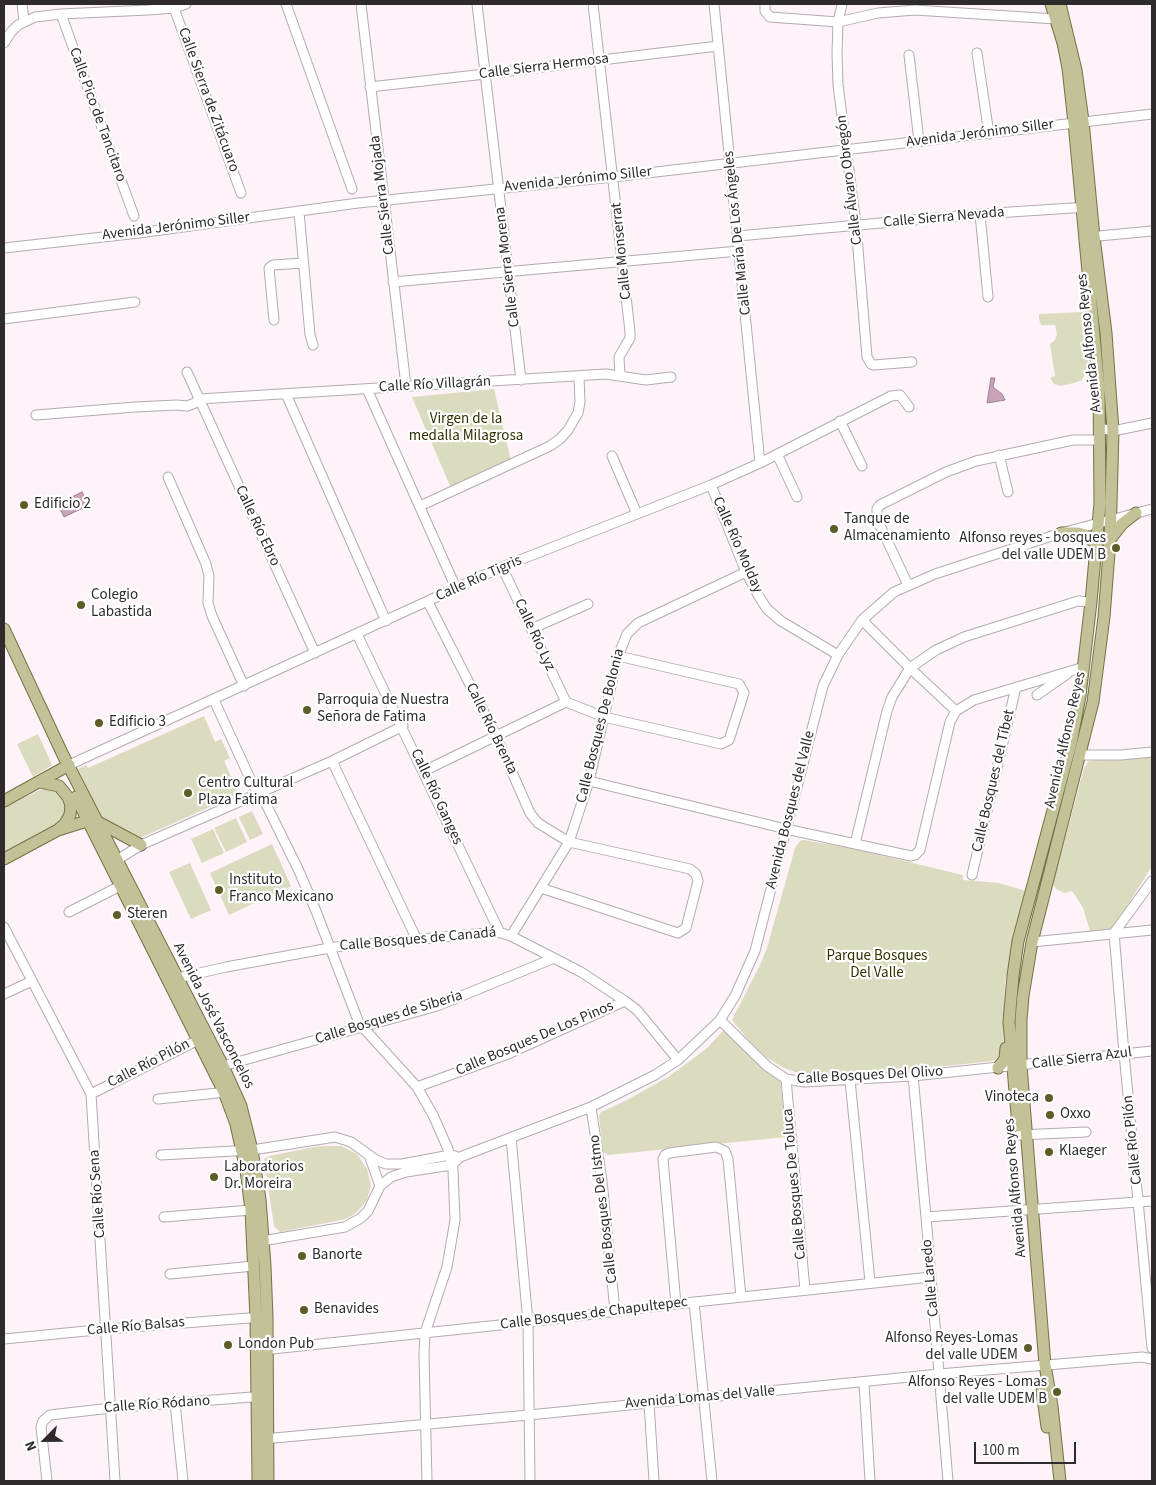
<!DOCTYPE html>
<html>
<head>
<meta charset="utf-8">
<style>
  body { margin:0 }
  #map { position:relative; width:1156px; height:1485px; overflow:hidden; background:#fdf3f8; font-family:"Source Sans 3",sans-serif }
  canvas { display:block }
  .frame { position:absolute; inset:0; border:5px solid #2f2b2d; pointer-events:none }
  .north { position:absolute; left:20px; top:1415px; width:50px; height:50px; -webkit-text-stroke:4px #fff; paint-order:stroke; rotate:247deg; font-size:14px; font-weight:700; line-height:20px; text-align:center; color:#2f2b2d }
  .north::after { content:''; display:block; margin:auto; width:18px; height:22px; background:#2f2b2d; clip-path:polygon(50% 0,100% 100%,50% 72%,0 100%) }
  .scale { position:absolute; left:974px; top:1442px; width:102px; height:22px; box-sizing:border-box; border:2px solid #2f2b2d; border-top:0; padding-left:6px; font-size:15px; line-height:18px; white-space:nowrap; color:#2f2b2d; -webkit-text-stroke:4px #fff; paint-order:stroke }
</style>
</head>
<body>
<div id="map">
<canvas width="1156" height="1485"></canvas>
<div class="frame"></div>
<div class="north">N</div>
<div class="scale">100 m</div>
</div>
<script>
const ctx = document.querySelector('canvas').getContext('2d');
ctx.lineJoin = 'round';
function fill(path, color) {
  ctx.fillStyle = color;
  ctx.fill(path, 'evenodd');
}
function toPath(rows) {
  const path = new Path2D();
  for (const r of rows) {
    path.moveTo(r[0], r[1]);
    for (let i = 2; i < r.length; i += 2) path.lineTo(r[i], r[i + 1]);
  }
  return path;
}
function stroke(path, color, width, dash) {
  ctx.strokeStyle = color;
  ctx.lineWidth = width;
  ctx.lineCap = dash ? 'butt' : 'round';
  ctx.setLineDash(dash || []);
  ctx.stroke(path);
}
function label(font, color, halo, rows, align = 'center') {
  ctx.font = font + ' "Source Sans 3",sans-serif';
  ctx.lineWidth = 4.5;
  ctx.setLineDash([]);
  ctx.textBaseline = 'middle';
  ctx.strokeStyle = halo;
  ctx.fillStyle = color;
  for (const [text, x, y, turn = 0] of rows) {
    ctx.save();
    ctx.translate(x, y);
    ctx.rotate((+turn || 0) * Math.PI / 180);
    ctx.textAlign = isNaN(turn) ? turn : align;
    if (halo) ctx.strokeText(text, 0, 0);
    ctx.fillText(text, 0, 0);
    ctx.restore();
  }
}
const green = toPath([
  [1083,312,1088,365,1085,373,1082,380,1074,383,1060,386,1054,384,1050,378,1055,376,1050,344,1055,340,1057,334,1055,325,1041,325,1039,319,1039,314],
  [494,389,511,461,451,488,412,397],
  [204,716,215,742,221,739,230,758,224,761,239,794,140,838,104,823,78,769,86,765,88,768],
  [38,734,52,765,33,777,17,744],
  [1152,755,1152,866,1111,932,1094,936,1090,931,1083,908,1075,895,1072,891,1065,893,1056,889,1053,883,1084,768,1089,761],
  [46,787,50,787,66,797,64,821,4,853,4,808],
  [252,811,263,834,250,840,239,817],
  [236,818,247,842,226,852,214,828],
  [213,829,224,853,202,863,191,839],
  [803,840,850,848,963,875,963,880,999,883,1026,891,1005,982,1003,1053,1001,1057,992,1061,881,1073,829,1077,806,1076,784,1068,766,1057,751,1043,732,1020,760,965,767,948,795,848,800,841],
  [272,844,291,886,229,915,210,873],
  [190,863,211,910,191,919,169,872],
  [727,1030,780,1077,786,1137,608,1155,603,1152,599,1116,601,1112,627,1100,668,1077,706,1049,723,1031],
  [320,1146,341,1146,357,1154,367,1169,371,1185,367,1200,357,1212,346,1219,280,1232,274,1226,264,1159,269,1156]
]);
const water = toPath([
  [991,378,995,378,993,387,1002,394,1005,400,987,403,991,378],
  [82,492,89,505,64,517,58,504,82,492]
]);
const minor = toPath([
  [22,4,24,21],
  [286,4,352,189],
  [361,4,406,386],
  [477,4,521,380],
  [593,4,630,332,630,338,619,357,620,376],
  [714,4,760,463],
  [765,4,765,11,770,17,838,22,878,13,915,10,1056,19],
  [842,4,838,22,837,53,838,85,856,225,867,357,871,364,874,365,912,362],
  [174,8,241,193],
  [61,14,134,216],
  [4,43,11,32,18,25,35,17,61,14,148,10,174,8,186,4],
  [977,53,989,134],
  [909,55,919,141],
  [370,87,485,74,718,46],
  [299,212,310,335,313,345],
  [980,214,988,297],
  [738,236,980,214,1088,207],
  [1088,237,1152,231],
  [4,248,139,233,358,203,613,177,1152,114],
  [393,282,739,251],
  [4,319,135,302],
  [274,320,269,268,273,265,303,263],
  [187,372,315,653],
  [367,389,456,588],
  [286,394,386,621],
  [199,399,606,374,646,380,671,377],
  [36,415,135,407,177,405,187,406,195,403,199,399],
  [840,421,862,466],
  [1099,428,1113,431,1152,423],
  [777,454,797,497],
  [999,455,1008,492],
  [612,456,637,514],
  [168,477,206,564,209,576,208,603,212,616,244,686],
  [711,485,746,572,758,595,767,609,781,621,838,655],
  [420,506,550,446,560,439,568,430,578,413,580,402,579,376],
  [502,567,566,702],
  [908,585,877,519,877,509,880,505,946,472,976,461,1073,440,1099,440],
  [428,602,496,736,530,813,538,823,569,842,690,869,696,874,698,881,686,928,678,933,541,888],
  [862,620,910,668,956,711],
  [531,629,588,604],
  [357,634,500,933],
  [1037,695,1067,674],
  [214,700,253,785,265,802,299,871,316,911,359,1023,417,1087,433,1115,448,1149,453,1170,455,1220,447,1267,425,1333,424,1355,427,1481],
  [566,702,604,717,721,744,729,740,744,693,739,684,618,656],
  [1080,755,1121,755,1152,752],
  [332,761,417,940],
  [69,765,502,567,711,485,760,463,891,396,900,395,909,407],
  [424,771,566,702],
  [589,781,786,829,911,856,915,855,920,850,950,722,956,711,974,700,1084,667],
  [855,844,887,711,892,697,910,668,936,650,964,637,1078,601,1091,602],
  [117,860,141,845,332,761,403,726],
  [972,875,1016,687],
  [1152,881,1114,933,1124,1053,1152,1348],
  [69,912,126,883],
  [4,927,91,1094,115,1481],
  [511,936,569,842,589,781,618,656,627,634,638,623,746,572],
  [1032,942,1152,930],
  [178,978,226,967,335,947,498,932,511,936,581,972,625,1001,637,1010,678,1060],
  [4,994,32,981],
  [720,1020,767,1066,786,1079,804,1082,913,1076,1152,1051],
  [223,1066,437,1006,552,959],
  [913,1076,926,1217,948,1481],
  [786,1079,805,1290],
  [850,1080,870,1282],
  [417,1087,508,1054,625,1001],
  [91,1094,202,1038],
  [158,1099,218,1093,229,1090],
  [591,1107,602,1181,615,1311],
  [1019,1135,1086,1132],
  [511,1138,528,1322,530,1481],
  [161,1155,252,1150,335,1137,351,1142,376,1160,386,1164,402,1164,450,1155,455,1156],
  [369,1155,380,1186],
  [164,1217,251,1210],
  [926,1217,1152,1201],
  [262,1241,345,1227,361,1218,368,1211,380,1186,391,1177,406,1172,452,1165,460,1157,591,1107,655,1075,678,1060,720,1020,735,996,755,951,823,686,838,655,862,620,894,592,935,574,1061,533,1152,509],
  [170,1274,254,1266],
  [694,1302,712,1481],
  [676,1304,663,1159,665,1155,669,1153,716,1147,725,1151,728,1159,741,1297],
  [4,1339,107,1329,262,1317],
  [263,1350,528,1322,676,1304,931,1277],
  [864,1383,870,1481],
  [175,1403,183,1481],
  [649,1403,654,1481],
  [263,1439,529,1415,939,1374,1142,1357,1152,1359],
  [47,1481,41,1427,43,1421,50,1415,111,1408,252,1397,263,1400]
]);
const major = toPath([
  [1061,533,1078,533,1085,535,1097,544],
  [1111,538,1122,524,1136,513],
  [4,629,63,755,223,1066,241,1106,252,1150,260,1199,265,1266,267,1317,268,1481],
  [40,782,59,786,68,797,71,805,70,815,65,824,59,829],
  [76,797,224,1092,236,1124,246,1170,251,1210,256,1318,258,1481],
  [4,801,69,765],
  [4,859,58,830,90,820,98,822,141,845],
  [998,1068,1005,1059,1006,1048],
  [1018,1126,1009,1022,1013,976,1018,941,1071,743,1080,696,1091,602,1100,503,1099,389,1074,123,1068,68,1063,43,1051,4],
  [1042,1391,1047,1427],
  [1060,1481,1052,1406,1045,1365,1021,1066,1021,1020,1023,996,1032,942,1093,702,1104,617,1110,540,1113,431,1106,333,1094,237,1083,121,1076,70,1060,4]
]);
const markers = [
  [24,505,5,"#5e5c29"],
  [834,529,5,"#5e5c29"],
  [1116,548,5,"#5e5c29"],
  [81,605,5,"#5e5c29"],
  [307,710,5,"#5e5c29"],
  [99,723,5,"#5e5c29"],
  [188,793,5,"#5e5c29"],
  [219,890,5,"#5e5c29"],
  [117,915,5,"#5e5c29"],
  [1049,1098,5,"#5e5c29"],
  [1050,1115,5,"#5e5c29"],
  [1049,1152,5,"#5e5c29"],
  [214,1177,5,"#5e5c29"],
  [302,1256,5,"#5e5c29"],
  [304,1310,5,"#5e5c29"],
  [228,1345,5,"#5e5c29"],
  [1028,1348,5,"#5e5c29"],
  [1057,1392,5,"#5e5c29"]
];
const streetNames = [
  ["Calle Sierra Hermosa",544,67,-7],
  ["Calle Sierra de Zitácuaro",208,100,70],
  ["Calle Pico de Tancitaro",97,115,70],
  ["Avenida Jerónimo Siller",980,134,-7],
  ["Avenida Jerónimo Siller",578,180,-6],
  ["Calle Álvaro Obregón",850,180,-97],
  ["Calle Sierra Mojada",383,195,-97],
  ["Calle Sierra Nevada",944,218,-5],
  ["Avenida Jerónimo Siller",176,227,-7],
  ["Calle María De Los Ángeles",738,233,-96],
  ["Calle Monserrat",622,251,-96],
  ["Calle Sierra Morena",508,267,-97],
  ["Avenida Alfonso Reyes",1090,343,-96],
  ["Calle Río Villagrán",435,385,-3],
  ["Calle Río Ebro",257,526,65],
  ["Calle Río Molday",737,545,66],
  ["Calle Río Tigris",479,579,-24],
  ["Calle Río Lyz",534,635,65],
  ["Calle Bosques De Bolonia",601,726,-76],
  ["Calle Río Brenta",491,729,64],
  ["Avenida Alfonso Reyes",1066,740,-77],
  ["Calle Bosques del Tíbet",994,781,-77],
  ["Calle Río Ganges",436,797,65],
  ["Avenida Bosques del Valle",791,810,-76],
  ["Calle Bosques de Canadá",418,940,-5],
  ["Avenida José Vasconcelos",213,1016,63],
  ["Calle Bosques de Siberia",389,1018,-17],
  ["Calle Bosques De Los Pinos",535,1039,-23],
  ["Calle Sierra Azul",1082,1059,-7],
  ["Calle Río Pilón",149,1064,-27],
  ["Calle Bosques Del Olivo",870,1076,-3],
  ["Calle Río Pilón",1133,1140,-96],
  ["Calle Bosques De Toluca",795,1184,-95],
  ["Avenida Alfonso Reyes",1016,1188,-95],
  ["Calle Río Sena",98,1194,-94],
  ["Calle Bosques Del Istmo",604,1209,-97],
  ["Calle Laredo",931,1278,-95],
  ["Calle Bosques de Chapultepec",594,1314,-7],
  ["Calle Río Balsas",136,1327,-5],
  ["Avenida Lomas del Valle",700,1398,-5],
  ["Calle Río Ródano",157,1405,-4]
];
const parkNames = [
  ["Virgen de la",466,420],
  ["medalla Milagrosa",466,437],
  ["Parque Bosques",877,957],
  ["Del Valle",877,974]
];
const poiNames = [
  ["Edificio 2",34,505],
  ["Tanque de",844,520],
  ["Almacenamiento",844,537],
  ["Alfonso reyes - bosques",1106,539,"right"],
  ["del valle UDEM B",1106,556,"right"],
  ["Colegio",91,596],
  ["Labastida",91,613],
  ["Parroquia de Nuestra",317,701],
  ["Señora de Fatima",317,718],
  ["Edificio 3",109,723],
  ["Centro Cultural",198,784],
  ["Plaza Fatima",198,801],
  ["Instituto",229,881],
  ["Franco Mexicano",229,898],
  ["Steren",127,915],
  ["Vinoteca",1039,1098,"right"],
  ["Oxxo",1060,1115],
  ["Klaeger",1059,1152],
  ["Laboratorios",224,1168],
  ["Dr. Moreira",224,1185],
  ["Banorte",312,1256],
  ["Benavides",314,1310],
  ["Alfonso Reyes-Lomas",1018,1339,"right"],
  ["del valle UDEM",1018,1356,"right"],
  ["London Pub",238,1345],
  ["Alfonso Reyes - Lomas",1047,1383,"right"],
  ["del valle UDEM B",1047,1400,"right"]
];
fill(green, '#dbdbbf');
fill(water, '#cba4ba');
stroke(water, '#9c8090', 1);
stroke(minor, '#b4abb0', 11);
stroke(major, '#757244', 13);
stroke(minor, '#fff', 9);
stroke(major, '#c2c197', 11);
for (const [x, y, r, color] of markers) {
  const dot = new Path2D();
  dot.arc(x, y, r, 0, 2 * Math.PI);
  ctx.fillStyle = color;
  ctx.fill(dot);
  stroke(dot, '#fff', 2);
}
label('15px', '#2f2b2d', '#fff', streetNames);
label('15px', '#333000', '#fff', parkNames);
label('15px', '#2f2b2d', '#fff', poiNames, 'left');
</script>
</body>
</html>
